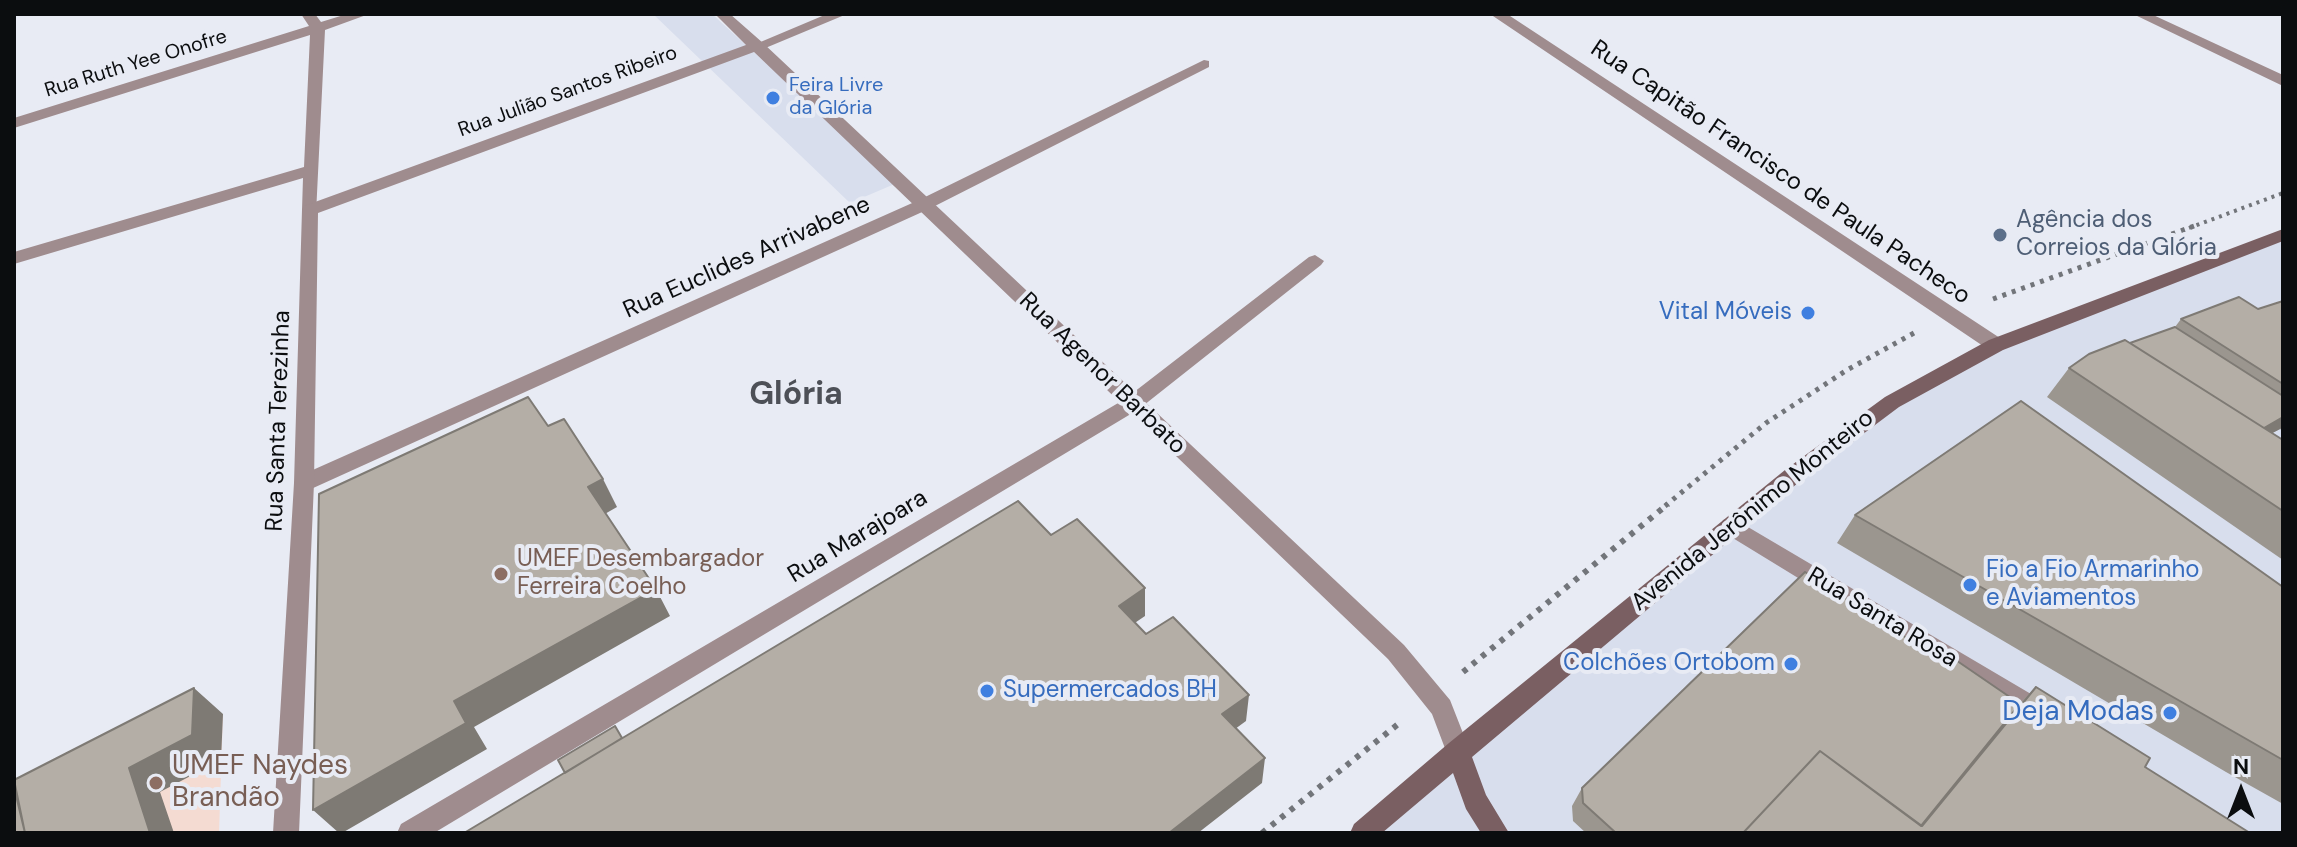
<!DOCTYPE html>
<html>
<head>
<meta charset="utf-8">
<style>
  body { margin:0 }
  #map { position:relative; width:2297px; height:847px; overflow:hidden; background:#e8ebf4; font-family:"DM Sans",sans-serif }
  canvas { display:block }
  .frame { position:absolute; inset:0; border:16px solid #0b0d0f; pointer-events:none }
  .north { position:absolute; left:2201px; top:751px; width:80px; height:80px; -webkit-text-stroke:6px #e8ebf4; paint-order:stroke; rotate:0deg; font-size:22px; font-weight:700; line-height:32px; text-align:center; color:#0b0d0f }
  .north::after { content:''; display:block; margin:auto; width:28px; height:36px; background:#0b0d0f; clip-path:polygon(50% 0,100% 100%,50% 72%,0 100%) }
</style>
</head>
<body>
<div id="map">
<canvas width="2297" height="847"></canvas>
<div class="frame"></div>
<div class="north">N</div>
</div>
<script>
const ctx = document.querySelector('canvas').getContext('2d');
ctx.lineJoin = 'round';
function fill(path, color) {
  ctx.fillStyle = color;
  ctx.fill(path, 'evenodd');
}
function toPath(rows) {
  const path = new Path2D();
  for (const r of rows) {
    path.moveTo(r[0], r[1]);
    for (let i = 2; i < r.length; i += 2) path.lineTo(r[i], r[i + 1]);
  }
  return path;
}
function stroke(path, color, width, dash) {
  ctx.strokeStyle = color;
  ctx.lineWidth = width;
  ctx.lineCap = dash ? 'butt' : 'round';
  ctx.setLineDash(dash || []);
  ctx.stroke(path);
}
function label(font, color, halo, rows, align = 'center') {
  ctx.font = font + ' "DM Sans",sans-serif';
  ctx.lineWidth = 8;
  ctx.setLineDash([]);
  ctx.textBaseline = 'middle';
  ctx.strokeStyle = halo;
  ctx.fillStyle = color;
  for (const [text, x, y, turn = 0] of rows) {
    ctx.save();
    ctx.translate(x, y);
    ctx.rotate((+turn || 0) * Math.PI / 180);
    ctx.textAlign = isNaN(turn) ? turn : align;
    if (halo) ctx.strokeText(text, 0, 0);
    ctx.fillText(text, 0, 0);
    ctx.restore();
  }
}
const built = toPath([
  [653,14,712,14,897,183,850,203],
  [2283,235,2283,833,1363,833,1792,476,1961,362]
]);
const education = toPath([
  [223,714,219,833,14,833,14,823]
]);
const pathFar2 = toPath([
  [2189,228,2283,193]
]);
const pathFar1 = toPath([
  [1993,299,2194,226],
  [1665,506,1766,423,1847,370,1914,333]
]);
const path = toPath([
  [1463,672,1668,504],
  [1262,833,1402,721]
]);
const minor = toPath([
  [301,14,315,14,321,22,347,14,369,14,325,30,316,214,304,214,302,210,303,178,14,264,14,252,304,167,310,35,14,128,14,118,309,26,301,14],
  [827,14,847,14,763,49,758,50,751,46,827,14],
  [1490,14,1507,14,2003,340,2005,345,2003,350,1989,350,1490,14],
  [2133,14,2151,14,2283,75,2283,86,2133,14],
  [1204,60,1209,61,1209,67,931,208,311,489,304,491,297,489,294,483,297,477,919,200,1204,60],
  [1315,255,1324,261,1321,265,1139,409,434,833,397,833,401,824,1125,399,1309,257,1315,255],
  [1731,517,2053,707,2056,715,2053,723,2044,726,2035,723,1723,532,1720,526,1723,520,1731,517]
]);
const tertiary = toPath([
  [715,14,730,14,763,43,1404,645,1450,700,1470,751,1467,759,1458,762,1449,759,1432,714,1388,659,754,52,318,213,314,483,299,833,273,833,294,483,302,210,304,206,746,45,715,14]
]);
const secondary = toPath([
  [2283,229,2283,241,2003,350,1899,407,1799,482,1472,757,1486,795,1509,833,1481,833,1466,809,1453,773,1382,833,1350,833,1354,824,1449,743,1785,470,1885,397,1989,340,2283,229]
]);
const wall = toPath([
  [2283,301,2283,431,2280,429,2272,433,2283,440,2283,560,2047,397,2069,368,2175,327,2181,319,2258,309],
  [1855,515,2283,587,2283,804,2226,772,1837,543],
  [1942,660,2019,704,2036,687,2145,767,2250,833,1586,833,1573,821,1572,806,1582,788]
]);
const shadedWall = toPath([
  [2283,417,2283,426,2280,429,2235,453,2256,432],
  [603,479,617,507,603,515,588,487],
  [1145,588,1145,616,1120,633,1119,606],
  [656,589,670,616,474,727,487,749,342,833,339,833,313,810,454,701],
  [194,688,223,714,221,760,160,792,174,833,150,833,129,768],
  [1249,695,1246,721,1220,740,1222,714],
  [1265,758,1262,783,1198,833,1169,833]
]);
const building = toPath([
  [2239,297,2258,309,2283,301,2283,384,2181,319,2239,297],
  [2175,327,2283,396,2283,417,2264,428,2130,343,2175,327],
  [2125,340,2283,440,2283,511,2069,368,2089,354,2125,340],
  [528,397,548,426,564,419,603,479,588,487,656,589,454,701,466,723,313,810,319,494,528,397],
  [2021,401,2283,587,2283,760,1855,515,2021,401],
  [1018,501,1051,535,1077,519,1145,588,1119,606,1146,634,1173,617,1249,695,1222,714,1265,758,1169,833,464,833,1018,501],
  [1805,572,1942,661,1947,654,2020,704,1921,826,1820,751,1743,833,1616,833,1583,803,1582,788,1805,572],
  [2036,687,2150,758,2145,767,2250,833,1743,833,1820,751,1922,826,2036,687],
  [194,688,192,735,129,768,150,833,25,833,14,780,194,688],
  [615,726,622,738,565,773,558,760,615,726],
  [14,791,15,791,25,833,14,833,14,791]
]);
const markers = [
  [773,98,8,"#3f7fe0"],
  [2000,235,8,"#5c6f8a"],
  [1808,313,8,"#3f7fe0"],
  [501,574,8,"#8d6e63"],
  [1970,585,8,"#3f7fe0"],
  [1791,664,8,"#3f7fe0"],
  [987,691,8,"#3f7fe0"],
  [2170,713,8,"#3f7fe0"],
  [156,783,8,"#8d6e63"]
];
const farStreetnames = [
  ["Rua Ruth Yee Onofre",136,64,-17],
  ["Rua Julião Santos Ribeiro",568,92,-20]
];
const farShopnames = [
  ["Feira Livre",789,86],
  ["da Glória",789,109]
];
const streetNames = [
  ["Rua Capitão Francisco de Paula Pacheco",1780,173,34],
  ["Rua Euclides Arrivabene",747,258,-24],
  ["Rua Agenor Barbato",1102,374,44],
  ["Rua Santa Terezinha",279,421,-88],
  ["Avenida Jerônimo Monteiro",1753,511,-39],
  ["Rua Marajoara",858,537,-31],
  ["Rua Santa Rosa",1882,618,31]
];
const serviceNames = [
  ["Agência dos",2016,221],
  ["Correios da Glória",2016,249]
];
const shopNames = [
  ["Vital Móveis",1792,313],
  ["Fio a Fio Armarinho",1986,571,"left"],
  ["e Aviamentos",1986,599,"left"],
  ["Colchões Ortobom",1775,664],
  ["Supermercados BH",1003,691,"left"]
];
const educationNames = [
  ["UMEF Desembargador",517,560],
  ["Ferreira Coelho",517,588]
];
const nearShopnames = [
  ["Deja Modas",2154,713]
];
const nearEducationnames = [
  ["UMEF Naydes",172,767],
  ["Brandão",172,799]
];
const districtNames = [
  ["Glória",796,396]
];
fill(built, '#d8deed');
fill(education, '#f4dbd2');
stroke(pathFar2, '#72757a', 4, [3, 5]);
stroke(pathFar1, '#72757a', 5, [4, 6]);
stroke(path, '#72757a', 6, [5, 7]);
fill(minor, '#9f8c8e');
fill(tertiary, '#9f8c8e');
fill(secondary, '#7a5f62');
fill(wall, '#9b968f');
fill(shadedWall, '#7e7a74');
fill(building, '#b4aea6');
stroke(building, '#7e7a74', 2);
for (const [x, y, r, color] of markers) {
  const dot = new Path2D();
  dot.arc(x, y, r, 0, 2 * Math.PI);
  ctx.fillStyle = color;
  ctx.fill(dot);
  stroke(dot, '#e8ebf4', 3);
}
label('20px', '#0b0d0f', '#e8ebf4', farStreetnames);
label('20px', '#366cbe', '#e8ebf4', farShopnames, 'left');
label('24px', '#0b0d0f', '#e8ebf4', streetNames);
label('24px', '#4e5e75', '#e8ebf4', serviceNames, 'left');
label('24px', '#366cbe', '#e8ebf4', shopNames, 'right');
label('24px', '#785e54', '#e8ebf4', educationNames, 'left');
label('28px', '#366cbe', '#e8ebf4', nearShopnames, 'right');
label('28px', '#785e54', '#e8ebf4', nearEducationnames, 'left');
label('bold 32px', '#4d5057', '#e8ebf4', districtNames);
</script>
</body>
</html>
